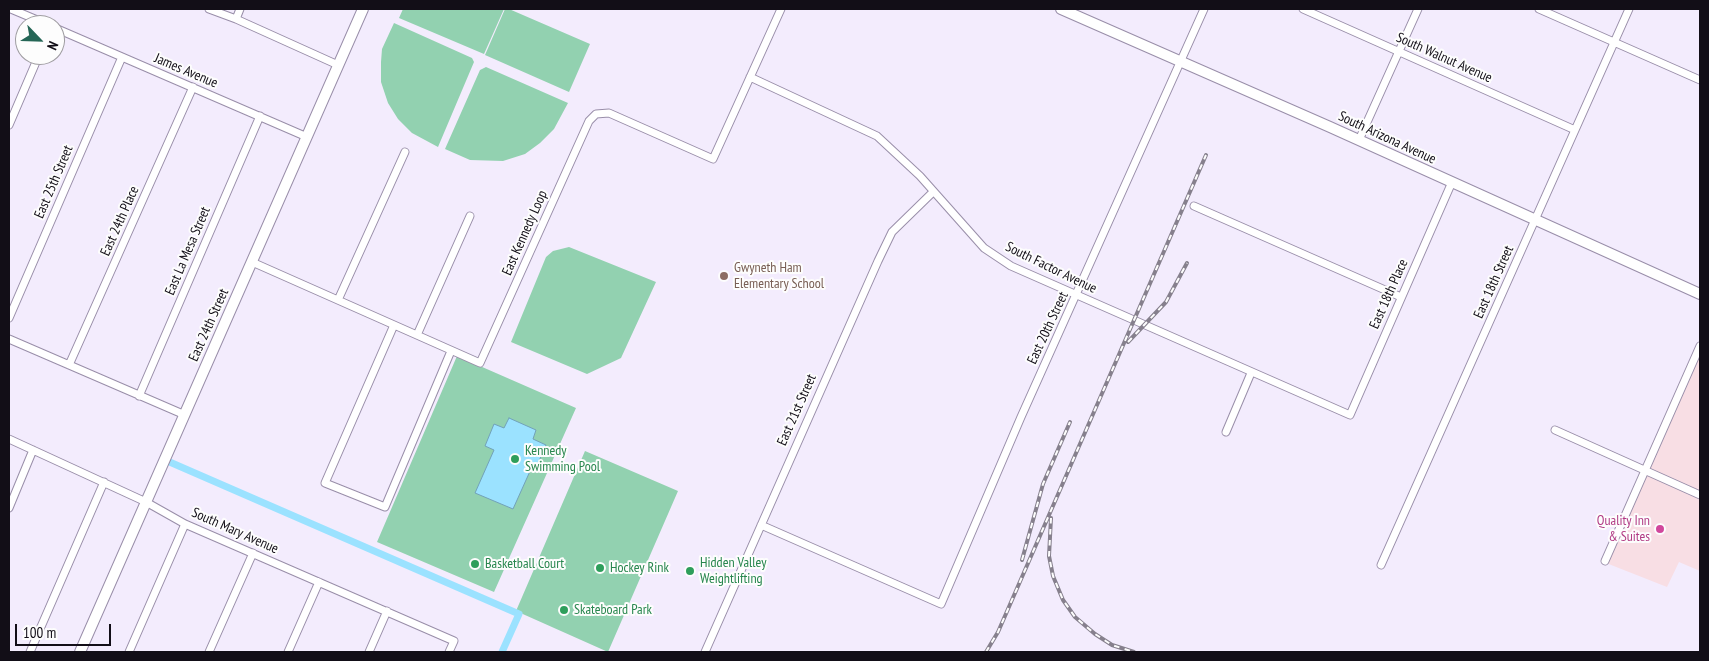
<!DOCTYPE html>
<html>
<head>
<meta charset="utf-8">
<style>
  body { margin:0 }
  #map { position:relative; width:1709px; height:661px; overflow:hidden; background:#f3ecfd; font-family:"PT Sans Narrow",sans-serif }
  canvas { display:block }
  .frame { position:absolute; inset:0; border:10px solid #120e17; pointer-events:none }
  .north { position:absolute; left:15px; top:15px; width:50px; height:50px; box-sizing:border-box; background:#fdfdfd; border:1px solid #9f9da1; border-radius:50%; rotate:114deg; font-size:14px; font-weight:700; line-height:20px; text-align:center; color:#120e17 }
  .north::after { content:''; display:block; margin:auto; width:18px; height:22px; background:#256656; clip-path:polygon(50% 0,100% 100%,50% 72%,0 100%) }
  .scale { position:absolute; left:15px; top:624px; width:96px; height:22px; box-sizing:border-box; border:2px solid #120e17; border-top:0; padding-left:6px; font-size:15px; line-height:18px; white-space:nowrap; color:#120e17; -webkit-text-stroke:4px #fdfdfd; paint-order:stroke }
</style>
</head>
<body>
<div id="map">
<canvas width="1709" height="661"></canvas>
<div class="frame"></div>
<div class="north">N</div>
<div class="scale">100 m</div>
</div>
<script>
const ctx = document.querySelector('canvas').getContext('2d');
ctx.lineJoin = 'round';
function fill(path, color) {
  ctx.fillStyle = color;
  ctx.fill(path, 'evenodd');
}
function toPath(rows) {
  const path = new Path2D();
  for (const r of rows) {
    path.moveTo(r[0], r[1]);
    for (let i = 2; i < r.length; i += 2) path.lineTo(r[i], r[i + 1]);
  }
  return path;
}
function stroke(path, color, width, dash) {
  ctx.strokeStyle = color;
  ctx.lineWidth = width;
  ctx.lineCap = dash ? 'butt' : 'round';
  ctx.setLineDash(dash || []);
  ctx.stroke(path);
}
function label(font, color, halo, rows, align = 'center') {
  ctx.font = font + ' "PT Sans Narrow",sans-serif';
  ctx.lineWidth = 4;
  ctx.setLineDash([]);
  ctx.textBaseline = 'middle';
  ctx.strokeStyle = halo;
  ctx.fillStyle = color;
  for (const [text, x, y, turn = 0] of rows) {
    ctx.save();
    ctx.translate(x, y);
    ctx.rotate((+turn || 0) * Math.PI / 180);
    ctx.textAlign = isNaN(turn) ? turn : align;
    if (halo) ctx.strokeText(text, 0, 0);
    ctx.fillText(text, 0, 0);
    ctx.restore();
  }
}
const commercial = toPath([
  [1700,345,1700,571,1679,562,1667,587,1601,561,1645,470]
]);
const green = toPath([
  [403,9,504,9,484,54,399,18],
  [505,9,509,9,590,44,569,92,485,55],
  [394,23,472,58,474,62,438,147,412,133,398,119,388,103,381,82,381,62,382,49],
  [486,67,568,103,554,129,540,143,525,154,503,161,470,160,445,149,480,70],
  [569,247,656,282,621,358,587,374,511,342,546,257,553,251],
  [457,356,576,408,494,592,377,542],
  [585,451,678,491,608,652,516,611]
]);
const water = toPath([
  [509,418,536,430,533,439,546,445,535,470,531,469,513,509,475,493,494,450,485,446,494,424,504,428,509,418]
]);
const canal = toPath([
  [165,460,519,614,502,652]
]);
const street = toPath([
  [11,9,49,25],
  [209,9,236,19,338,65],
  [1303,9,1575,130],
  [1539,9,1700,80],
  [236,19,240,9],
  [55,28,307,137],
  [750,77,877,136,920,176,984,248,1011,266,1350,415,1452,182],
  [9,125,39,55],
  [1359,140,1418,9],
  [1194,206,1401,297],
  [252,262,480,363,589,121,596,114,609,113,713,159,781,9],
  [338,300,405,152],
  [9,318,122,57],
  [394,325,325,483,385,507,451,351],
  [417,335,470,216],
  [9,339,185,415],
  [69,365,193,87],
  [139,396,260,116],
  [1555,430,1700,495],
  [1226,432,1251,373],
  [9,439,146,502,185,524,454,641,449,652],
  [9,508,33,450],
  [761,525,941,604,1021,417,1204,9],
  [1605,561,1700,346],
  [1381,565,1629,9],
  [30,652,104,482],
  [129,652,185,524],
  [209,652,253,553],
  [288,652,319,582],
  [369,652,387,611],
  [705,652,878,261,892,232,933,192]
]);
const secondary = toPath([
  [1061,9,1330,127,1700,294],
  [80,652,363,9]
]);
const rail = toPath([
  [1128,342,1166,302,1187,263],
  [1051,518,1049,556,1053,576,1063,600,1075,617,1095,634,1112,645,1134,652],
  [1022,560,1043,484,1070,422],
  [986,652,998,632,1206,155]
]);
const markers = [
  [724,276,5,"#8d6e63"],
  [515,459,5,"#2e9e5b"],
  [1660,529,5,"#d1479c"],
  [475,564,5,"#2e9e5b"],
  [600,568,5,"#2e9e5b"],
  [690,571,5,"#2e9e5b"],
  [564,610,5,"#2e9e5b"]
];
const streetNames = [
  ["South Walnut Avenue",1444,58,24],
  ["James Avenue",186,71,23],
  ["South Arizona Avenue",1387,138,25],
  ["East 25th Street",54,182,-67],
  ["East 24th Place",120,221,-66],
  ["East Kennedy Loop",525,233,-66],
  ["East La Mesa Street",188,251,-67],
  ["South Factor Avenue",1051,268,26],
  ["East 18th Street",1494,282,-66],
  ["East 18th Place",1389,294,-66],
  ["East 24th Street",209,325,-66],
  ["East 20th Street",1048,328,-65],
  ["East 21st Street",797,410,-66],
  ["South Mary Avenue",235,531,24]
];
const educationNames = [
  ["Gwyneth Ham",734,268],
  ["Elementary School",734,284]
];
const leisureNames = [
  ["Kennedy",525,451],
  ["Swimming Pool",525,467],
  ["Hidden Valley",700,563],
  ["Weightlifting",700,579],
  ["Basketball Court",485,564],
  ["Hockey Rink",610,568],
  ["Skateboard Park",574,610]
];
const hotelNames = [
  ["Quality Inn",1650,521],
  ["& Suites",1650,537]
];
fill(commercial, '#f8dee4');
fill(green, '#92d1b0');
fill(water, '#9be2ff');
stroke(water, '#72a2b9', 1);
stroke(canal, '#9be2ff', 7);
stroke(street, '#998ea9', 9);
stroke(secondary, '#998ea9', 12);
stroke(street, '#fff', 7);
stroke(secondary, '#fff', 10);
stroke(rail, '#86808d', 4);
stroke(rail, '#fdfdfd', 2, [5.5]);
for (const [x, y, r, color] of markers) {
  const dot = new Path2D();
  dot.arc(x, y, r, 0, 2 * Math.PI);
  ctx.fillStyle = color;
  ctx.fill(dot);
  stroke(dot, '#fdfdfd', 2);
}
label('14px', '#120e17', '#fdfdfd', streetNames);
label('14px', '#785e54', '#fdfdfd', educationNames, 'left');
label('14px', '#27864d', '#fdfdfd', leisureNames, 'left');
label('14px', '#b23c85', '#fdfdfd', hotelNames, 'right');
</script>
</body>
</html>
